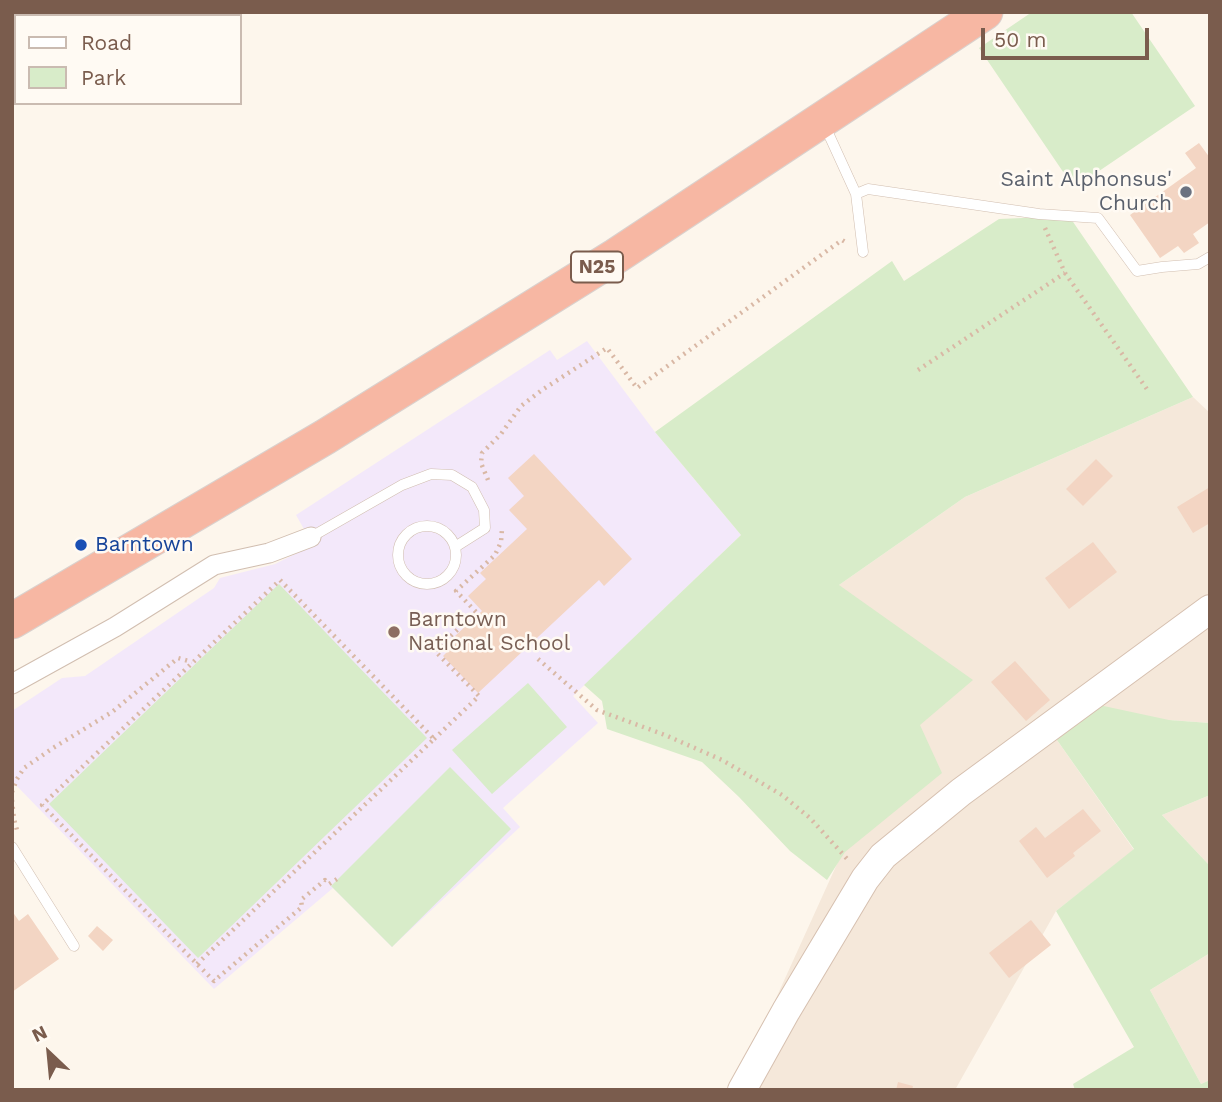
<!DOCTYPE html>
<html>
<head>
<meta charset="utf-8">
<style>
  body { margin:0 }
  #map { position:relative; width:1222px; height:1102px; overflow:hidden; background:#fdf6ec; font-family:"Work Sans",sans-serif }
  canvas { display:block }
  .frame { position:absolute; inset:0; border:14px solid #7a5c4d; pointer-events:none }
  .legend { position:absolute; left:14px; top:14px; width:228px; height:91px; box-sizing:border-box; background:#fffaf3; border:2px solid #cabbb1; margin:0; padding:9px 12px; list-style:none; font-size:21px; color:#7a5c4d }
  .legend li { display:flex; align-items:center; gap:14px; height:35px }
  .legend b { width:35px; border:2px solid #cabbb1 }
  .north { position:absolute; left:14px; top:1018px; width:70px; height:70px; -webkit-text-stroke:5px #fffaf3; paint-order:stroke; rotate:334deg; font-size:19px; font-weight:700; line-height:28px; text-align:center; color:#7a5c4d }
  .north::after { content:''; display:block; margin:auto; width:24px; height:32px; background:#7a5c4d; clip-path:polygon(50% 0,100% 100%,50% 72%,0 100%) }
  .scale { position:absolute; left:981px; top:28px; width:168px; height:32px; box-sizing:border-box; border:4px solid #7a5c4d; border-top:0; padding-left:9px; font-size:21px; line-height:24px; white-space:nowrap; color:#7a5c4d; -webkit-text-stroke:5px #fffaf3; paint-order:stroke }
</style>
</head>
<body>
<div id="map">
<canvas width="1222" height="1102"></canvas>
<div class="frame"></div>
<ul class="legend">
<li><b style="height:9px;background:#fff"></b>Road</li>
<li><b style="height:19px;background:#d8ecc9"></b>Park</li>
</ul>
<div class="north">N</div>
<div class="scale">50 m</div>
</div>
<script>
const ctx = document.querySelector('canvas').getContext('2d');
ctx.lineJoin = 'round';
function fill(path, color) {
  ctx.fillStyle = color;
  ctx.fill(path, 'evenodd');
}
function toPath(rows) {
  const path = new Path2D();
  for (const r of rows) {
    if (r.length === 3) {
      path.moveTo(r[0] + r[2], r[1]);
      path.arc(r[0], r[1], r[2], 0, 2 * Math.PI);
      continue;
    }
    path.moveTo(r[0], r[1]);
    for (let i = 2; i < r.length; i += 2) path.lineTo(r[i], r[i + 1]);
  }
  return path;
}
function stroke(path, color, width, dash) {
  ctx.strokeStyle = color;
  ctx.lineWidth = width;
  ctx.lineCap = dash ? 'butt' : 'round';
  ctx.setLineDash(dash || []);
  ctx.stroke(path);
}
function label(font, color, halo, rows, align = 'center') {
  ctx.font = font + ' "Work Sans",sans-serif';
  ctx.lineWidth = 5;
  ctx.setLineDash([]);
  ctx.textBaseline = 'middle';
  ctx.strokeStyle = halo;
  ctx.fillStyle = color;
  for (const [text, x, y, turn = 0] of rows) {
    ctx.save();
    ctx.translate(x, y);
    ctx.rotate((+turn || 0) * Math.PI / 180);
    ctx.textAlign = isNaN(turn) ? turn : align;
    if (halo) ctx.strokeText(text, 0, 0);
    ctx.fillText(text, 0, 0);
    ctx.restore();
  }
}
const residential = toPath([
  [1193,397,1210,413,1210,723,1169,720,1052,733,1134,850,1056,911,955,1090,731,1090,772,1007,842,853,839,585,965,497],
  [1210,795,1210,866,1162,815],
  [1210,953,1210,1080,1201,1084,1150,990]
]);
const education = toPath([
  [587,341,655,432,741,535,573,696,598,723,503,808,520,827,392,947,333,888,214,989,12,781,12,711,62,678,85,676,214,588,220,578,275,564,313,545,296,515,550,350,557,360]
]);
const green = toPath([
  [1032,12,1131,12,1195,106,1074,188,979,48],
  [1069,216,1193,397,965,497,839,585,973,680,920,725,942,773,845,852,827,880,790,851,739,797,702,762,607,729,602,701,584,685,741,535,655,432,892,261,904,281,999,219],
  [279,584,427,738,198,958,49,804],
  [528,683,567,727,492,794,452,750],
  [1099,705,1169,720,1210,723,1210,795,1162,815,1210,866,1210,953,1150,990,1201,1084,1210,1080,1210,1090,1075,1090,1073,1084,1134,1047,1056,911,1134,849,1052,733],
  [450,767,511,829,392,947,331,886]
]);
const building = toPath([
  [1199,143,1210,158,1210,222,1193,234,1199,243,1184,253,1178,246,1160,258,1130,215,1196,168,1185,153],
  [534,454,632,559,604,586,599,580,478,693,443,656,459,640,455,636,482,611,468,596,486,579,480,573,527,529,509,510,524,496,508,478],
  [1096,459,1113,476,1083,506,1066,489],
  [1210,487,1210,523,1193,533,1177,507],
  [1093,542,1117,572,1069,609,1045,578],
  [1015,661,1050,700,1026,721,991,682],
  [1083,809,1101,831,1073,853,1075,856,1047,878,1019,841,1036,827,1045,838],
  [12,911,19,921,28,914,59,959,12,992],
  [1031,920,1051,945,1009,978,989,953],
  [97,926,113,940,103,951,88,936],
  [898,1082,913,1086,912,1090,896,1090]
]);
const path = toPath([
  [1045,228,1065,273,1149,392],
  [918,370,1065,273],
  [488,480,481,463,482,453,501,434,521,406,542,390,607,348,637,388,842,240,847,243],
  [538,659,597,710,665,735,722,760,782,795,810,818,849,861],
  [434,739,479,696,435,651,476,612,456,591,495,555,501,542,502,529],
  [12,792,17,779,24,768,53,748,112,712,178,658,192,662],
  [12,800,14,819,18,834],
  [197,964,434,739,280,580,42,805,197,964,214,981,302,907,301,900,325,880,329,884,337,879]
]);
const lane = toPath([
  [824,124,856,194,868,189,1039,214,1098,218,1137,271,1162,267,1198,264,1210,257],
  [856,194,863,252],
  [427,555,29],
  [311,537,402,485,431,474,452,475,472,487,484,510,485,528,455,547],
  [12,847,74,946]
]);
const street = toPath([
  [12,684,115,627,214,565,269,553,311,537]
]);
const secondary = toPath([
  [742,1090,786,1011,865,879,883,856,961,792,1210,609]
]);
const highway = toPath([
  [12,621,325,437,616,256,985,12]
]);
const markers = [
  [1186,192,7,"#6b7280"],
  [81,545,7,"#1a4fb4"],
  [394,632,7,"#8d6e63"]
];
const shields = [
  [597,267,52]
];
const shieldNames = [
  ["N25",597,267]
];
const worshipNames = [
  ["Saint Alphonsus'",1172,180],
  ["Church",1172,204]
];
const transitNames = [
  ["Barntown",95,545]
];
const educationNames = [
  ["Barntown",408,620],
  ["National School",408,644]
];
fill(residential, '#f5e8da');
fill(education, '#f3e8fa');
fill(green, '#d8ecc9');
fill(building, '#f3d5c3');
stroke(lane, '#d1beb0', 11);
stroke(street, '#d1beb0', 21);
stroke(secondary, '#d6c0b0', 30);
stroke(highway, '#dad1cd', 37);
stroke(path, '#d9b8a5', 4.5, [2, 5]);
stroke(lane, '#fff', 10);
stroke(street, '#fff', 19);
stroke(secondary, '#fff', 28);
stroke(highway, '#f7b7a3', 35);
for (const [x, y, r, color] of markers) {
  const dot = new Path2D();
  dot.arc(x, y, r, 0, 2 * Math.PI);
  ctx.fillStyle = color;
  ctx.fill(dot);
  stroke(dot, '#fffaf3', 2.5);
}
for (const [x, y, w] of shields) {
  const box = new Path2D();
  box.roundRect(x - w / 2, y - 15.5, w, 31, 5);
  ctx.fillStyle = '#fffaf3';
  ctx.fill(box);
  stroke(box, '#7a5c4d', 2);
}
label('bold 19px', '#7a5c4d', null, shieldNames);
label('21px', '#5b616d', '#fffaf3', worshipNames, 'right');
label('21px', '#164399', '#fffaf3', transitNames, 'left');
label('21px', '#785e54', '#fffaf3', educationNames, 'left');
</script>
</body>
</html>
